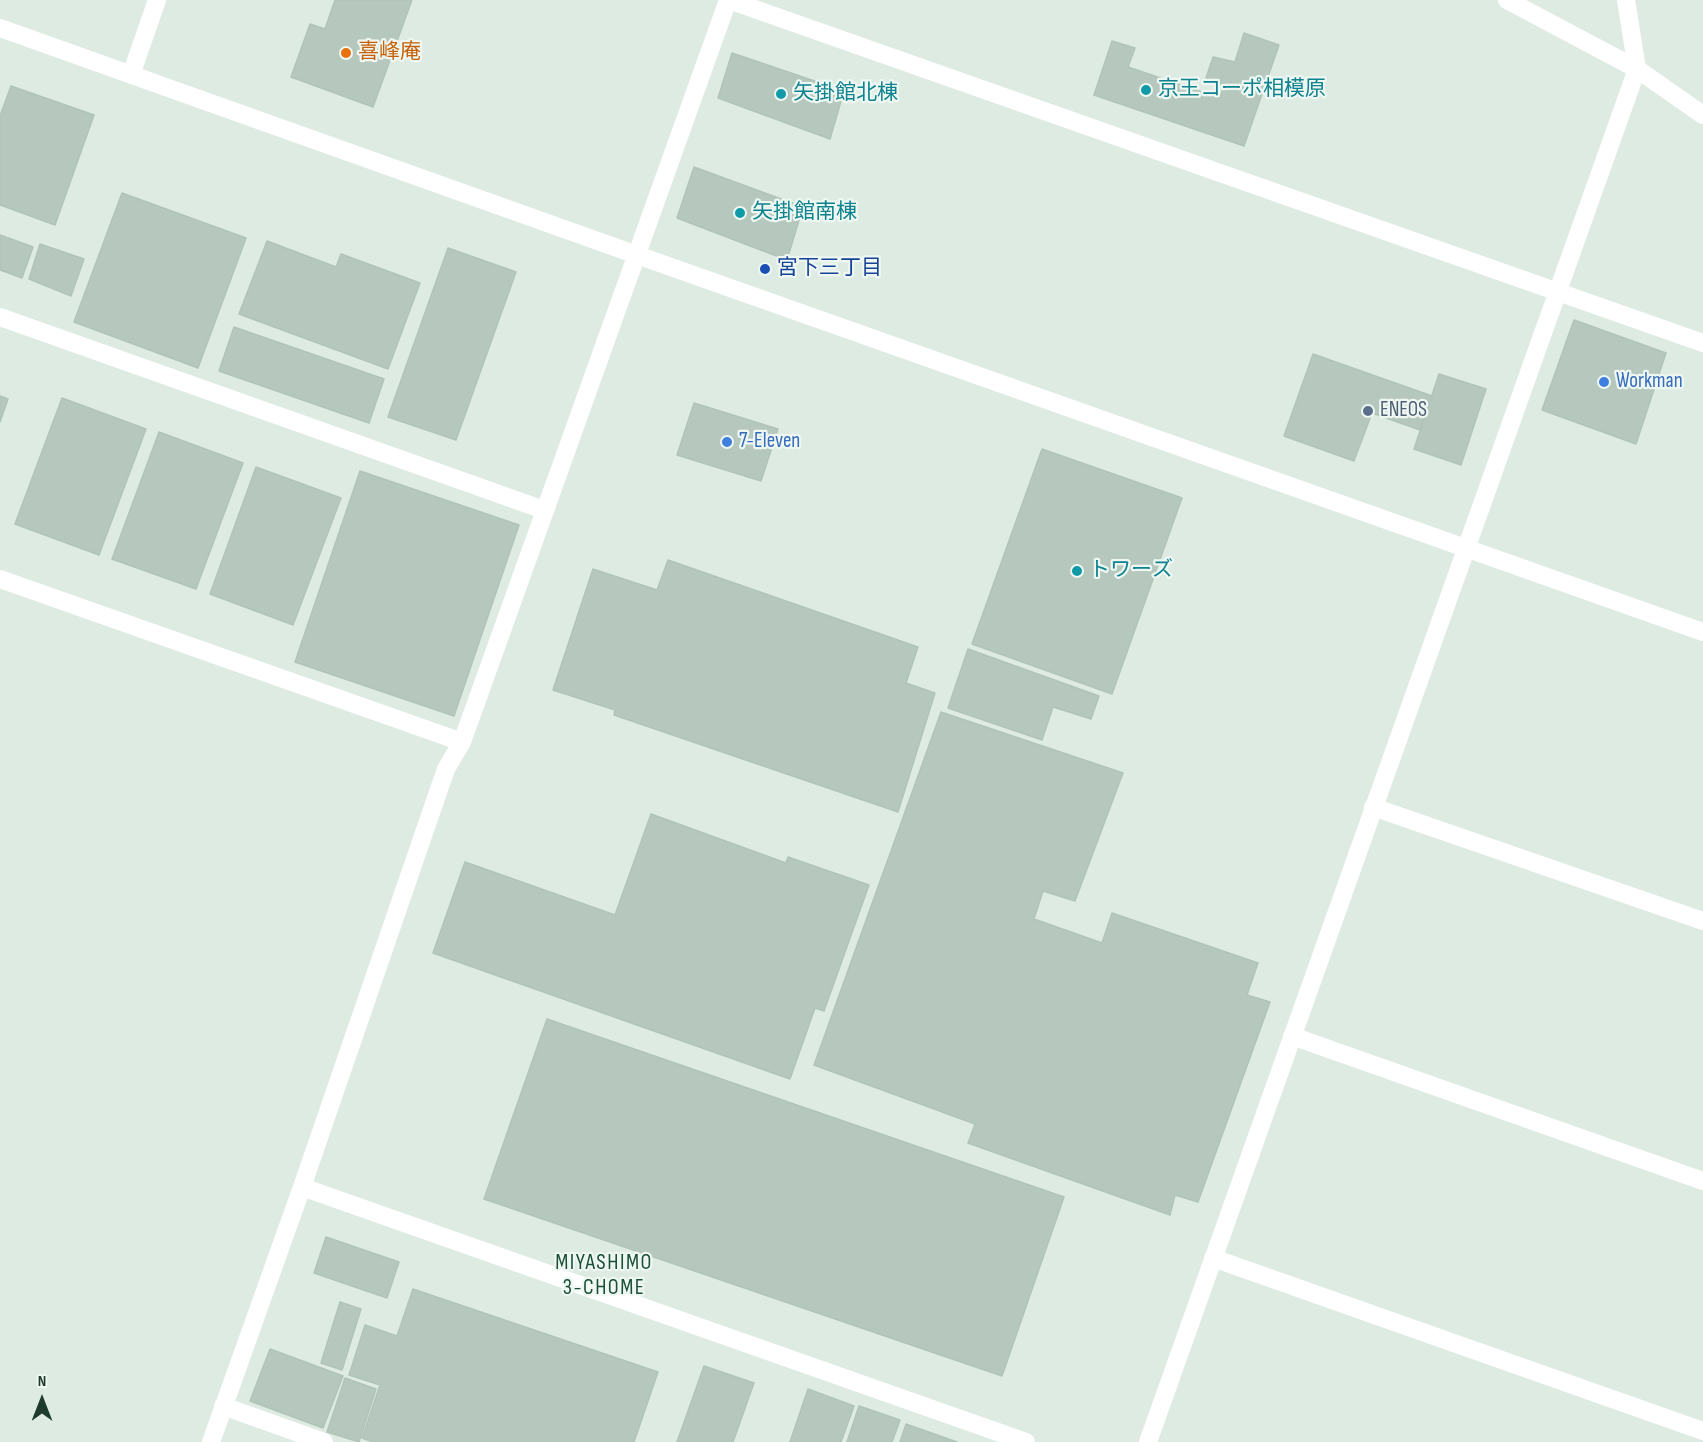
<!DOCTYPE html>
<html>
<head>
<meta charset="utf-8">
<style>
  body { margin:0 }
  #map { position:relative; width:1703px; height:1442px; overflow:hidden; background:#deebe3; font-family:"Sofia Sans Condensed",sans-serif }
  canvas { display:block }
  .north { position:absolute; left:12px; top:1370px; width:60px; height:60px; -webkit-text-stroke:4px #eef7f1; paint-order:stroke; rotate:0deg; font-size:16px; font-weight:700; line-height:24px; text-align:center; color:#1e3b2e }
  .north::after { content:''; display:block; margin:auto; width:21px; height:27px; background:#1e3b2e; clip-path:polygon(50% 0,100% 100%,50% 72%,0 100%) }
</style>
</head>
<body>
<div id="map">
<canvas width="1703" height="1442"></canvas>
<div class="north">N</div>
</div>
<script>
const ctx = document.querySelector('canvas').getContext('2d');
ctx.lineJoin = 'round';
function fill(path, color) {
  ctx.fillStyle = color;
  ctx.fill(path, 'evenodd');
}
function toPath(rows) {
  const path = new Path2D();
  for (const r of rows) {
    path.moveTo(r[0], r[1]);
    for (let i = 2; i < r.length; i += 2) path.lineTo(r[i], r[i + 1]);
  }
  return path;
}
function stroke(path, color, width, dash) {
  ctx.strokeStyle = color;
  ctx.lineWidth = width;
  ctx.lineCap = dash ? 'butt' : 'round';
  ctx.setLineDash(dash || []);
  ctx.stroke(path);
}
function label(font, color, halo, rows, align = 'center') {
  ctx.font = font + ' "Sofia Sans Condensed","Noto Sans JP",sans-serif';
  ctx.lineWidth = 4.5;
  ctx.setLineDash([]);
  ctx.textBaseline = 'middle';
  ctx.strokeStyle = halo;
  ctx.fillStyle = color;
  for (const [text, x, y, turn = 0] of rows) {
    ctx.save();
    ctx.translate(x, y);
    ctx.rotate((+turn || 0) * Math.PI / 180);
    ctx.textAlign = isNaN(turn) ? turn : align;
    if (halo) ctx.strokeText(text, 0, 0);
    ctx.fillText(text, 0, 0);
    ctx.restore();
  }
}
const building = toPath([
  [335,0,412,0,373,107,291,77,310,24,325,29,335,0],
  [1244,33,1279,45,1244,146,1094,95,1112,41,1135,48,1128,67,1220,98,1224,85,1206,78,1213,57,1235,62,1244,33],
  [732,53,844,91,830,139,718,98,732,53],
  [11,86,94,115,55,225,0,205,0,116,11,86],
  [694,167,803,207,787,260,677,218,694,167],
  [122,193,246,238,198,368,74,322,122,193],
  [0,235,33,247,22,278,0,270,0,235],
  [267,241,336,267,341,254,420,283,388,369,239,314,267,241],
  [40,244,84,259,71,296,29,279,40,244],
  [448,248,516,272,456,440,388,417,448,248],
  [1574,320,1666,353,1636,444,1542,410,1574,320],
  [234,327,384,379,369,423,219,371,234,327],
  [1313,354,1432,396,1420,430,1372,413,1354,461,1284,436,1313,354],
  [1439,374,1486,389,1461,465,1414,449,1439,374],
  [0,396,8,399,0,422,0,396],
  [62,398,146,429,99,555,15,524,62,398],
  [694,403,778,429,761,481,677,455,694,403],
  [159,432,243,463,196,589,112,559,159,432],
  [1042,449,1182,498,1112,694,972,644,1042,449],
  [256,467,341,498,293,625,210,594,256,467],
  [360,471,519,525,454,716,295,662,360,471],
  [668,560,918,647,906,683,935,693,898,812,614,715,615,710,553,690,593,569,657,590,668,560],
  [968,649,1099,696,1091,719,1053,707,1042,740,948,708,968,649],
  [941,712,1123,773,1075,901,1043,891,1034,919,1102,943,1112,913,1258,963,1247,995,1270,1002,1198,1202,1175,1195,1170,1215,968,1143,975,1124,814,1065,941,712],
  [651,814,786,863,788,857,869,885,824,1011,815,1008,790,1079,433,953,465,862,615,915,651,814],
  [547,1019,1064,1197,1002,1376,484,1199,547,1019],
  [326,1237,399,1262,387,1298,314,1273,326,1237],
  [413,1289,658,1372,634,1442,373,1442,362,1438,380,1385,349,1375,365,1325,397,1336,413,1289],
  [340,1302,361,1309,342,1370,321,1363,340,1302],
  [270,1349,343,1376,323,1428,250,1401,270,1349],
  [704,1366,754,1383,733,1442,677,1442,704,1366],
  [345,1378,376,1389,359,1442,327,1432,345,1378],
  [808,1389,854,1406,841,1442,790,1442,808,1389],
  [859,1406,900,1420,892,1442,847,1442,859,1406],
  [906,1424,957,1442,900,1442,906,1424]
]);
const minor = toPath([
  [729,0,1703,343],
  [1507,0,1637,69,1703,115],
  [0,28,637,255,1703,632],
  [131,75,157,0],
  [0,317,544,510],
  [0,579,462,742],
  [1373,807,1703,921],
  [1292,1036,1703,1181],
  [302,1187,1026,1442],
  [1213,1258,1703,1431],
  [223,1406,324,1442],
  [211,1442,302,1187,446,769,462,742,728,0],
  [1148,1442,1637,69,1626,0]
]);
const markers = [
  [346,53,6,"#e8710a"],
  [1146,90,6,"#0f9aa8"],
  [781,94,6,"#0f9aa8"],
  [740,213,6,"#0f9aa8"],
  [765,269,6,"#1a4fb4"],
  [1604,382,6,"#3f7fe0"],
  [1368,411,6,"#5c6f8a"],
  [727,442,6,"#3f7fe0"],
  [1077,571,6,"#0f9aa8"]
];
const foodNames = [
  ["喜峰庵",358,53]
];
const cultureNames = [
  ["京王コーポ相模原",1158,90],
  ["矢掛館北棟",793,94],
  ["矢掛館南棟",752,213],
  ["トワーズ",1089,571]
];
const transitNames = [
  ["宮下三丁目",777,269]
];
const shopNames = [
  ["Workman",1616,382],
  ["7-Eleven",739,442]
];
const serviceNames = [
  ["ENEOS",1380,411]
];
const neighbourhoodNames = [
  ["MIYASHIMO",604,1263],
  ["3-CHOME",604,1288]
];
fill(building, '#b6c8be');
stroke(building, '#b0c4b8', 1.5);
stroke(minor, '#fff', 18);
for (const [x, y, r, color] of markers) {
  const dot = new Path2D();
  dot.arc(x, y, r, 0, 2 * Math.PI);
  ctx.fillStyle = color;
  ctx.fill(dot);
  stroke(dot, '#eef7f1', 2);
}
label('21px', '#c56008', '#eef7f1', foodNames, 'left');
label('21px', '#0d838f', '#eef7f1', cultureNames, 'left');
label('21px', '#164399', '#eef7f1', transitNames, 'left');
label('21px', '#366cbe', '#eef7f1', shopNames, 'left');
label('21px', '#4e5e75', '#eef7f1', serviceNames, 'left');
ctx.letterSpacing = '1.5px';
label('22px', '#194e37', '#eef7f1', neighbourhoodNames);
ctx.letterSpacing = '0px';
</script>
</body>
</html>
